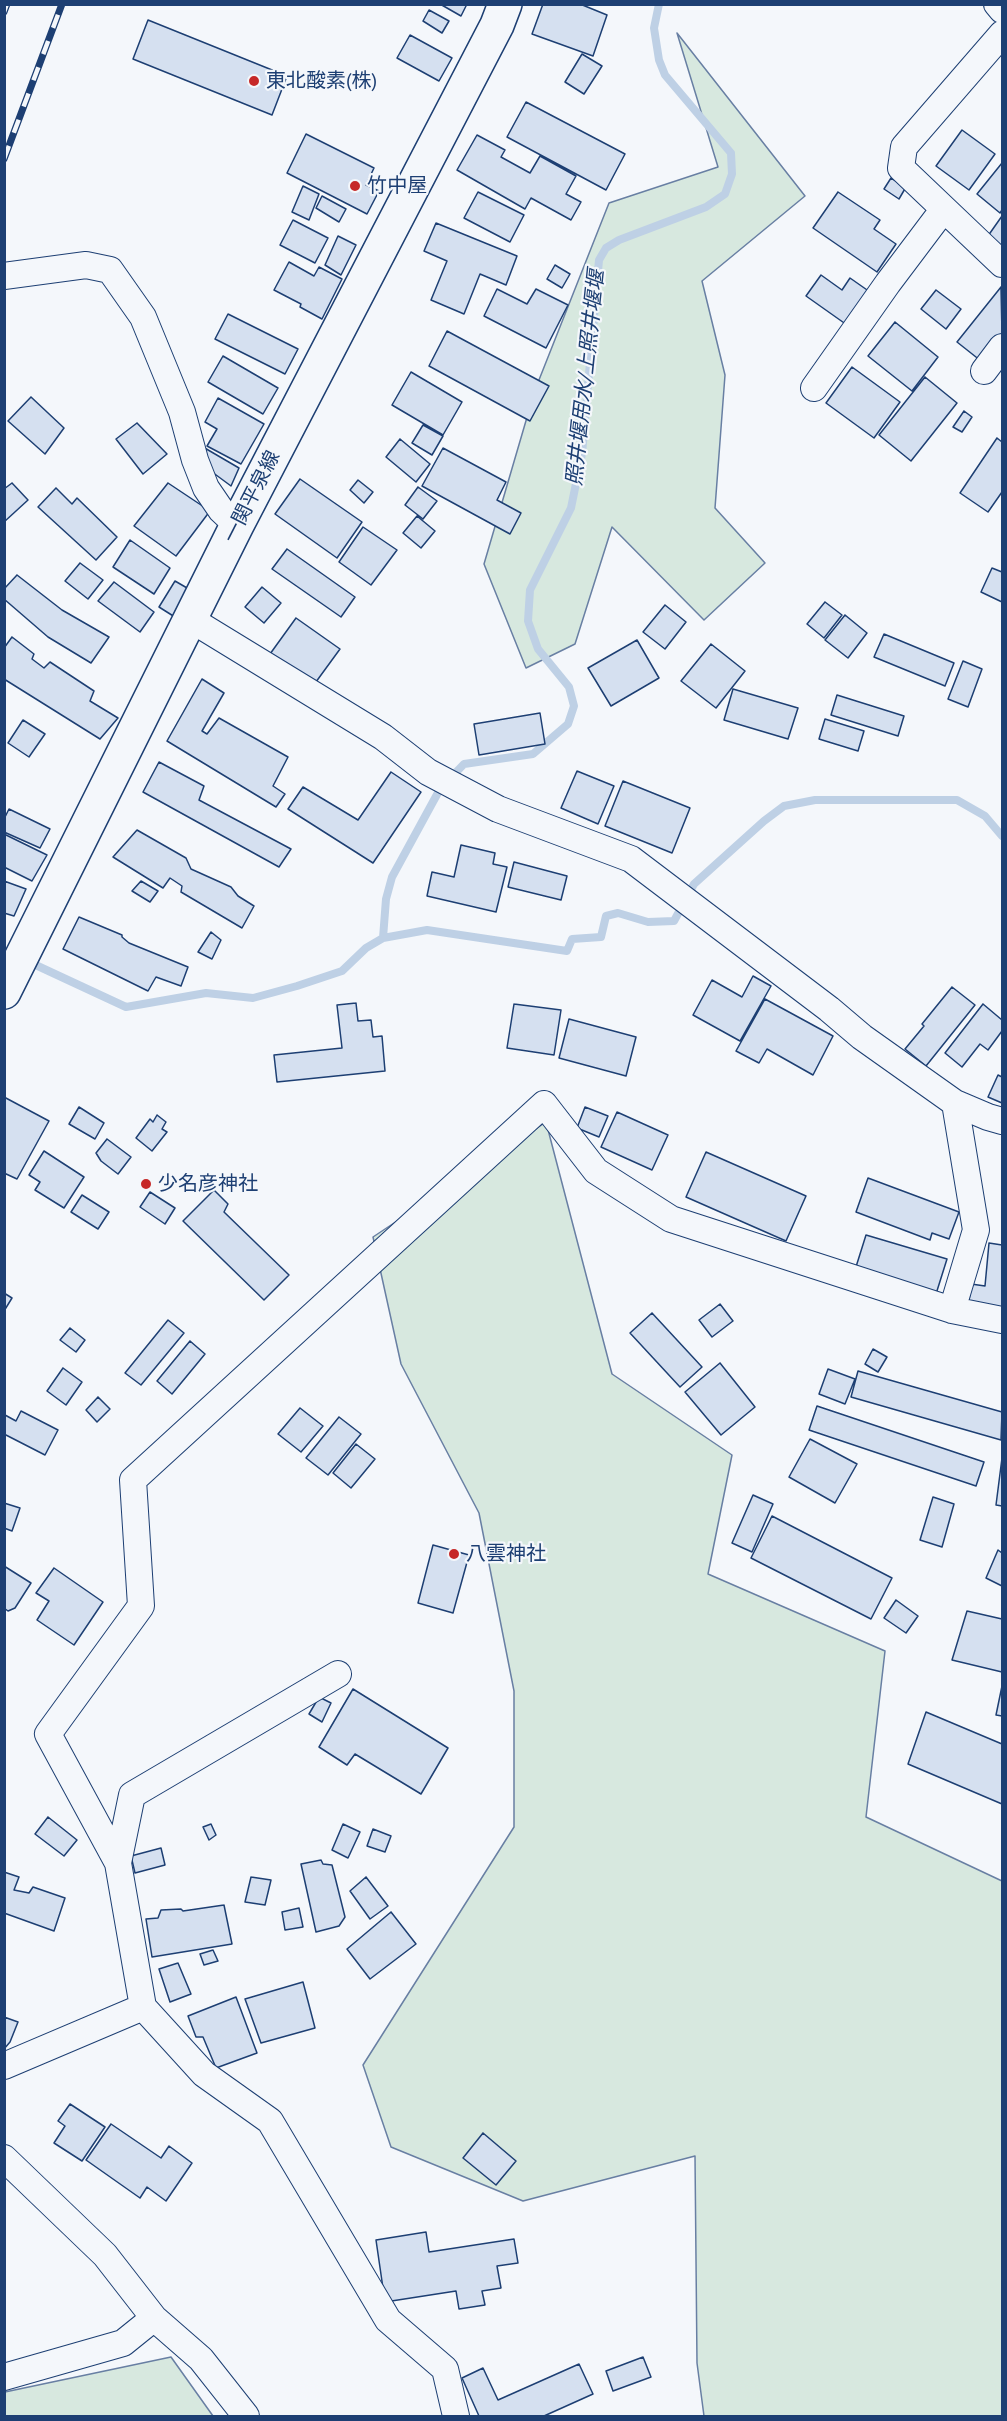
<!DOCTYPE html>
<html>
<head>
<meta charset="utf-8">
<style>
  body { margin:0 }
  #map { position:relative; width:1007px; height:2421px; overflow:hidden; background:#f4f7fb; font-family:"PT Sans",sans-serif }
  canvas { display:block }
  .frame { position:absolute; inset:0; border:6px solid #1d3f73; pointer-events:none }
</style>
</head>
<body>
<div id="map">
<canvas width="1007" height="2421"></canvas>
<div class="frame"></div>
</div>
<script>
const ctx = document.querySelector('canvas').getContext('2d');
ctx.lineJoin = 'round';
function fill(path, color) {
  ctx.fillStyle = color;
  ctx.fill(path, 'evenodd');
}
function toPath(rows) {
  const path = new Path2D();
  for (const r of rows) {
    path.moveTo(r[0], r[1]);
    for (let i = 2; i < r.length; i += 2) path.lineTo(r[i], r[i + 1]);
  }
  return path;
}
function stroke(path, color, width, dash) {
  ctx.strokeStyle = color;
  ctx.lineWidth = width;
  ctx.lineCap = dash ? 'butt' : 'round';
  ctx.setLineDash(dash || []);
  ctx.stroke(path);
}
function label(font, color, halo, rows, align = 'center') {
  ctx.font = font + ' "PT Sans","Noto Sans JP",sans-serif';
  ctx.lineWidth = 4.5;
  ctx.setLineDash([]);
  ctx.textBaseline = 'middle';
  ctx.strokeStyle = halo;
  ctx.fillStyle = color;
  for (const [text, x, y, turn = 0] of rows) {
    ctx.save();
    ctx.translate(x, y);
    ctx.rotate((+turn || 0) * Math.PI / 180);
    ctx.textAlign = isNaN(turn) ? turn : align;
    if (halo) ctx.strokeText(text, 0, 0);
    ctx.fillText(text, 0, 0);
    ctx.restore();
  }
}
const green = toPath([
  [677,33,805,196,702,281,725,375,715,508,765,563,704,620,612,527,575,644,526,668,484,564,535,390,609,203,718,167,677,33],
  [546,1122,612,1374,732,1455,708,1574,885,1651,866,1817,1002,1881,1002,2416,704,2416,697,2363,695,2156,523,2201,391,2147,363,2065,514,1827,514,1691,479,1513,401,1364,373,1237,546,1122],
  [171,2357,213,2416,5,2416,5,2392,171,2357]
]);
const stream = toPath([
  [383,938,427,930,567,951,572,939,601,937,606,916,618,913,648,922,674,921,694,884,764,821,784,806,815,800,957,800,985,816,1002,836],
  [27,961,126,1007,206,993,253,998,297,986,342,971,366,948,383,938,386,899,392,877,440,789,464,764,533,754,568,724,574,706,569,687,538,649,528,621,530,590,571,508,582,454,599,260,606,248,619,240,706,207,725,194,732,174,731,153,665,75,659,60,654,28,659,4]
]);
const building = toPath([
  [440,4,467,4,461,16,440,4],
  [543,4,580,4,607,15,593,56,532,34,543,4],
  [429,10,449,21,442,33,423,21,429,10],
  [148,20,287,76,272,115,133,59,148,20],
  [410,35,452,58,439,81,397,58,410,35],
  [582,54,602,66,584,94,565,82,582,54],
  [526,102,625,154,606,190,507,137,526,102],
  [962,130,995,154,969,190,936,166,962,130],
  [306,134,374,168,366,185,379,191,367,214,287,173,306,134],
  [477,135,505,150,501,157,530,173,540,156,576,176,566,194,581,202,571,220,531,198,525,209,457,170,477,135],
  [1002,163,1002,210,1000,213,977,194,1002,163],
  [891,178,906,187,899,199,884,189,891,178],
  [303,186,319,194,309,220,292,212,303,186],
  [478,192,524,215,510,242,464,218,478,192],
  [838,192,880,220,874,229,896,244,877,272,813,228,838,192],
  [322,196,346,209,339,222,316,208,322,196],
  [1002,216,1002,257,983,243,1002,216],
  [293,220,328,238,315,263,280,245,293,220],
  [436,223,517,256,506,285,480,274,464,314,431,300,447,261,424,251,436,223],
  [338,236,356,245,341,275,325,265,338,236],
  [289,262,314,276,319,267,342,279,322,319,300,307,301,304,274,290,289,262],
  [555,265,570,274,562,288,547,279,555,265],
  [821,275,842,290,850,278,870,292,847,325,806,296,821,275],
  [1001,287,1002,334,981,361,957,342,1001,287],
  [497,289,527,304,536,289,568,305,546,348,484,316,497,289],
  [936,290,961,309,946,329,921,309,936,290],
  [228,314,298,349,285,374,215,339,228,314],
  [895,322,938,357,912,391,868,356,895,322],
  [447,331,549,386,530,421,429,366,447,331],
  [223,356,278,388,263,414,208,382,223,356],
  [852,367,900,402,874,438,826,403,852,367],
  [411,372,462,402,443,435,392,405,411,372],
  [925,377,957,403,911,461,879,435,925,377],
  [31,397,64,428,45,454,8,421,31,397],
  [218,398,264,424,241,464,207,446,217,429,205,422,218,398],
  [964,411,972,417,962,432,953,427,964,411],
  [137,423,167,454,143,474,116,439,137,423],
  [423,425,443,436,432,455,412,443,423,425],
  [997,438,1002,442,1002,492,988,512,960,493,997,438],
  [400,439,430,464,416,482,386,457,400,439],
  [203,447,239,468,231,486,208,469,203,447],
  [443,448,506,482,497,500,521,513,510,534,422,486,443,448],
  [300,479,362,522,337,558,275,514,300,479],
  [358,480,373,492,364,503,350,490,358,480],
  [12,483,28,500,4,522,4,489,12,483],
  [168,483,210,511,176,556,134,526,168,483],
  [418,487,437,501,423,519,405,505,418,487],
  [56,488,72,504,77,498,117,537,96,560,38,507,56,488],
  [417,516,435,531,421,548,403,533,417,516],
  [363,527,397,550,371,585,339,562,363,527],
  [130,540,170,568,154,594,113,567,130,540],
  [287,549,355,597,341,617,272,569,287,549],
  [80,563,103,580,88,599,65,581,80,563],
  [992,568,1002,572,1002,602,981,592,992,568],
  [17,575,62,610,109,637,91,663,48,637,4,599,4,589,17,575],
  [175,581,194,592,178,619,159,607,175,581],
  [114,582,154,612,140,632,98,601,114,582],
  [262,587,281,603,264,623,245,607,262,587],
  [825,602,842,615,824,638,807,624,825,602],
  [665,605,686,622,665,649,643,632,665,605],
  [845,615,867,633,848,658,825,640,845,615],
  [296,618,340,649,313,686,270,654,296,618],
  [884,634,954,663,945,686,874,657,884,634],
  [12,637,34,654,32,659,44,668,50,662,94,691,90,701,118,718,100,739,4,679,4,648,12,637],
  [637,640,659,678,611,706,588,668,637,640],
  [711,644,745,671,716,708,681,681,711,644],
  [963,661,982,669,968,707,948,699,963,661],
  [202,679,224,693,202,731,207,734,219,718,288,757,273,786,285,794,276,807,167,741,202,679],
  [733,689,798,708,788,739,724,720,733,689],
  [837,695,904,716,898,736,831,715,837,695],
  [540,713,545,744,479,755,474,724,540,713],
  [825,719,864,731,858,751,819,739,825,719],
  [23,720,45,734,29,757,8,743,23,720],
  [159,762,204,786,199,800,291,849,279,867,143,792,159,762],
  [577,771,614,786,598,824,561,808,577,771],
  [391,772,421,792,373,863,288,809,303,787,358,820,391,772],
  [623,781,690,808,672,853,605,826,623,781],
  [9,809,50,829,40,848,4,832,4,819,9,809],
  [137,830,186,858,191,869,231,887,238,896,254,906,242,928,181,892,182,886,170,878,163,888,113,857,137,830],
  [4,834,47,855,32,881,4,867,4,834],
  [461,845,495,853,493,864,507,867,496,912,427,896,432,872,454,877,461,845],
  [514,862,567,876,561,900,508,887,514,862],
  [4,881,26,889,14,916,4,913,4,881],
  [141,881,158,891,150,902,132,891,141,881],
  [79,917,122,935,122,937,129,943,188,967,181,986,156,977,148,991,63,949,79,917],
  [211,932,221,940,212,959,198,952,211,932],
  [753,976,771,986,740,1041,693,1015,712,980,742,997,753,976],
  [952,987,975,1005,926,1066,905,1049,924,1026,922,1024,952,987],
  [765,999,833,1036,813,1075,767,1049,759,1063,736,1051,765,999],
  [356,1003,358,1021,371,1020,373,1037,382,1036,385,1071,277,1082,274,1055,342,1048,337,1005,356,1003],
  [514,1004,561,1010,554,1055,507,1048,514,1004],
  [983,1004,1002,1020,1002,1031,988,1050,980,1044,962,1067,945,1053,983,1004],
  [569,1019,636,1037,626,1076,559,1058,569,1019],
  [998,1075,1002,1077,1002,1103,988,1097,998,1075],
  [4,1097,49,1121,17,1179,4,1173,4,1097],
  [79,1107,104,1123,95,1139,69,1124,79,1107],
  [585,1107,608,1116,599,1137,577,1128,585,1107],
  [617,1112,668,1135,652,1170,601,1147,617,1112],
  [157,1115,166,1122,162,1129,167,1132,152,1151,136,1138,150,1119,153,1122,157,1115],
  [107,1139,131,1157,118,1174,101,1161,96,1153,107,1139],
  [44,1151,84,1177,64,1208,35,1190,40,1182,29,1175,44,1151],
  [706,1152,806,1196,786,1241,686,1197,706,1152],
  [868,1178,959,1212,949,1239,932,1233,930,1240,856,1212,868,1178],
  [214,1190,228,1204,224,1212,289,1275,264,1300,183,1221,214,1190],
  [150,1192,175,1208,165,1224,140,1207,150,1192],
  [82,1195,109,1212,98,1229,71,1212,82,1195],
  [866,1235,947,1259,936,1294,855,1270,866,1235],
  [989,1243,1002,1245,1002,1313,968,1310,971,1284,985,1286,989,1243],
  [4,1293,12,1298,4,1311,4,1293],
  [720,1304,733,1321,712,1337,699,1320,720,1304],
  [652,1313,702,1367,680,1387,630,1333,652,1313],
  [168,1320,184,1333,141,1385,125,1373,168,1320],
  [70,1328,85,1340,76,1352,60,1340,70,1328],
  [190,1341,205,1354,172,1394,157,1381,190,1341],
  [873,1349,887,1357,878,1372,865,1364,873,1349],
  [720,1363,755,1407,721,1435,685,1392,720,1363],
  [63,1368,82,1382,66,1405,47,1391,63,1368],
  [828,1369,855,1379,845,1404,819,1394,828,1369],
  [858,1371,1002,1412,1001,1440,851,1397,858,1371],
  [98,1397,110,1409,97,1422,86,1410,98,1397],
  [817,1406,984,1462,976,1486,809,1430,817,1406],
  [300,1408,323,1426,301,1452,278,1434,300,1408],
  [21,1411,58,1430,45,1455,4,1434,5,1415,16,1421,21,1411],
  [339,1417,361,1434,328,1475,306,1458,339,1417],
  [810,1439,857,1464,835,1503,789,1477,810,1439],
  [356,1444,375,1459,351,1488,333,1473,356,1444],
  [1002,1458,1002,1506,996,1505,1002,1458],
  [753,1495,773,1504,752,1552,732,1543,753,1495],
  [933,1497,954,1504,942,1547,920,1540,933,1497],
  [4,1503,20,1508,12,1531,4,1528,4,1503],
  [772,1516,892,1578,871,1619,751,1558,772,1516],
  [433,1545,469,1555,453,1613,418,1603,433,1545],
  [998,1550,1002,1553,1002,1586,986,1578,998,1550],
  [4,1566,31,1583,15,1608,8,1611,4,1608,4,1566],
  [54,1568,103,1602,74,1645,37,1620,49,1601,36,1593,54,1568],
  [896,1600,918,1616,906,1633,884,1618,896,1600],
  [967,1611,1002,1619,1002,1672,952,1660,967,1611],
  [1002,1686,1002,1716,996,1715,1002,1686],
  [353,1689,448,1748,421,1794,355,1754,347,1765,319,1747,353,1689],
  [319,1697,331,1703,322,1722,309,1714,319,1697],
  [926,1712,1002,1744,1002,1804,908,1764,926,1712],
  [48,1817,77,1840,64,1856,35,1834,48,1817],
  [211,1824,216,1835,209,1840,203,1827,211,1824],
  [343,1824,360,1832,348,1858,332,1850,343,1824],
  [373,1829,391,1836,385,1852,367,1846,373,1829],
  [161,1848,165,1865,135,1873,131,1856,161,1848],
  [321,1860,323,1864,332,1865,345,1917,339,1926,316,1932,301,1864,321,1860],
  [4,1872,19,1877,14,1890,29,1893,33,1887,65,1898,54,1931,4,1913,4,1872],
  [251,1877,271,1880,265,1905,245,1902,251,1877],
  [366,1877,388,1906,370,1919,350,1891,366,1877],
  [224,1905,232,1944,152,1957,146,1919,158,1918,161,1910,181,1909,183,1911,224,1905],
  [299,1908,303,1927,285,1930,282,1912,299,1908],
  [391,1912,416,1944,370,1979,347,1949,391,1912],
  [213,1950,218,1961,204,1965,200,1954,213,1950],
  [178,1963,191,1994,170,2002,159,1969,178,1963],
  [303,1982,315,2028,261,2043,245,1999,303,1982],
  [236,1997,257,2053,216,2068,203,2037,196,2037,188,2016,236,1997],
  [4,2017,18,2022,10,2042,4,2049,4,2017],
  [70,2104,105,2127,82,2161,54,2143,65,2126,58,2121,70,2104],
  [111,2124,161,2158,169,2146,192,2163,166,2201,147,2187,140,2198,86,2160,111,2124],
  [483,2133,516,2161,496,2185,463,2158,483,2133],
  [426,2232,429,2252,514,2239,518,2263,497,2266,501,2288,482,2291,485,2305,459,2309,456,2291,385,2302,376,2240,426,2232],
  [643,2357,651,2377,613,2391,606,2371,643,2357],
  [579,2364,593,2394,544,2416,479,2416,462,2378,483,2368,498,2400,579,2364]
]);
const minor = toPath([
  [997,4,1002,10],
  [1002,34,904,147,901,168,1002,264],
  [4,276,86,265,110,270,143,317,182,412,195,460,206,488,221,510,237,525],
  [984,371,1002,347],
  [814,388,888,283,943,210],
  [190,619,383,737,428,772,498,809,631,859,829,1009,862,1037,955,1103,988,1117,1002,1121],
  [955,1103,976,1230,952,1310,1002,1320],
  [118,1863,132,1795,338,1674],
  [143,2007,118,1863,48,1734,141,1606,133,1480,544,1104,596,1171,671,1219,952,1310],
  [4,2066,143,2007,204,2074,270,2121,388,2320,445,2369,456,2416],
  [4,2158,105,2255,154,2318,201,2359,246,2416],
  [4,2377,123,2343,154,2318]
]);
const secondary = toPath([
  [4,992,237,525,497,25,505,4]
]);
const rail = toPath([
  [4,12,7,4],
  [4,159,62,4]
]);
const markers = [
  [254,81,6,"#c62828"],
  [355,186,6,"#c62828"],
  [146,1184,6,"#c62828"],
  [454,1554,6,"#c62828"]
];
const poiNames = [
  ["東北酸素(株)",266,81],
  ["竹中屋",367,186],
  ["少名彦神社",158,1184],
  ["八雲神社",466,1554]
];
const streetNames = [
  ["一関平泉線",252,497,-63]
];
const waterNames = [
  ["照井堰用水/上照井堰堰",586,378,-84]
];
fill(green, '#d7e8df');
stroke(green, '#687fa3', 1.5);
stroke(stream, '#bed0e5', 8);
fill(building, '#d5e0f0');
stroke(building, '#1d3f73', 1.5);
stroke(minor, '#1d3f73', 28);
stroke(secondary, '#1d3f73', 36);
stroke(minor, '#f4f7fb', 26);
stroke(secondary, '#f4f7fb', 33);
stroke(rail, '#1d3f73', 7);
stroke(rail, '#f4f7fb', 4.5, [14]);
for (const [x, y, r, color] of markers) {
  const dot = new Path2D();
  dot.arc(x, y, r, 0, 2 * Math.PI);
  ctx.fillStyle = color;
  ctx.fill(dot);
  stroke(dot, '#f4f7fb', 2);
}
label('20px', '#1d3f73', '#f4f7fb', poiNames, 'left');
label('20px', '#1d3f73', '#f4f7fb', streetNames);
label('italic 21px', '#1d3f73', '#f4f7fb', waterNames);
</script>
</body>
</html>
